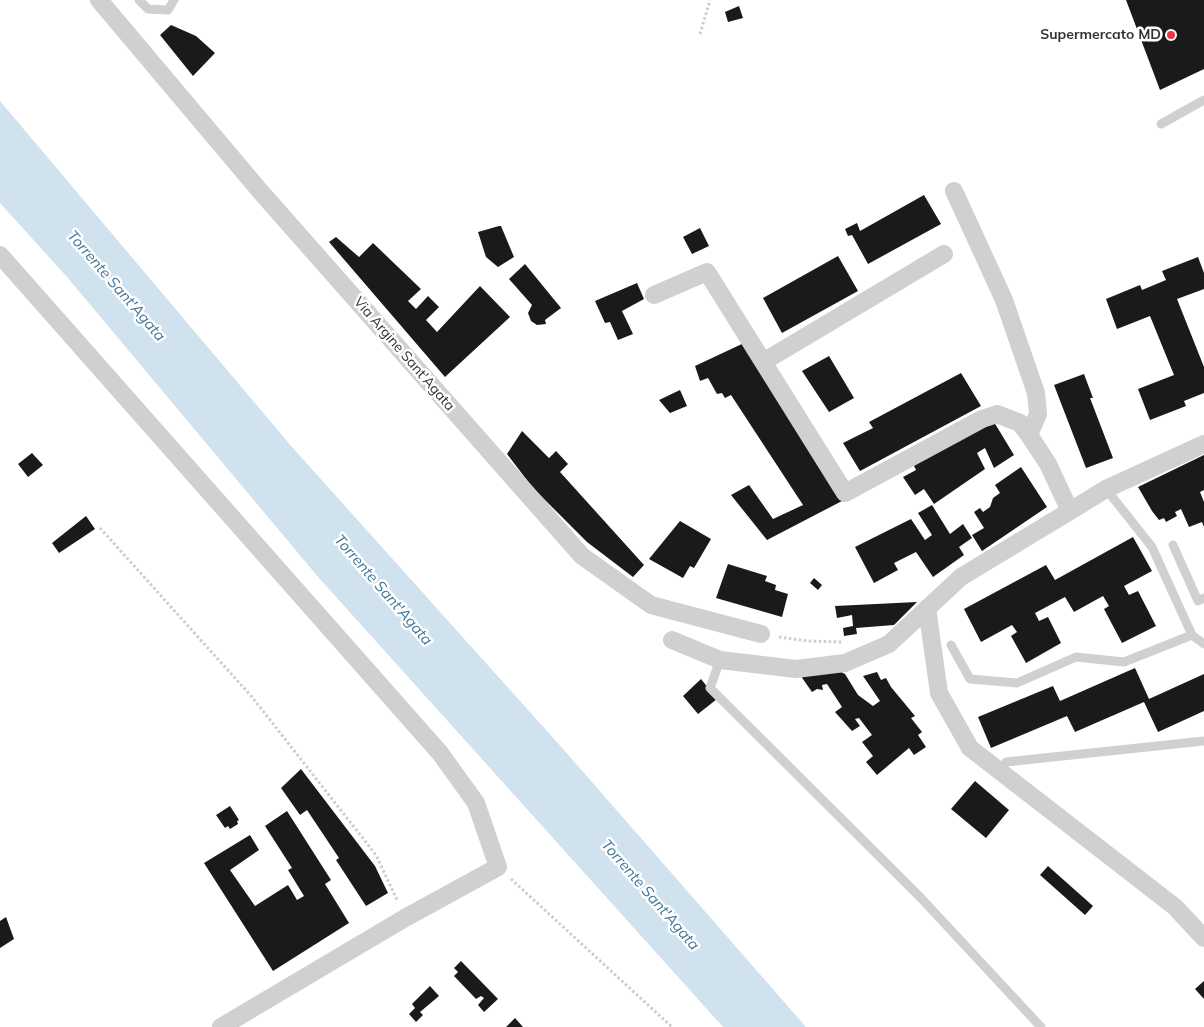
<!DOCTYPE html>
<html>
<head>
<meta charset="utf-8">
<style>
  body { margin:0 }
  canvas { display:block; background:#fff }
</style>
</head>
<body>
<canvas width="1204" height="1027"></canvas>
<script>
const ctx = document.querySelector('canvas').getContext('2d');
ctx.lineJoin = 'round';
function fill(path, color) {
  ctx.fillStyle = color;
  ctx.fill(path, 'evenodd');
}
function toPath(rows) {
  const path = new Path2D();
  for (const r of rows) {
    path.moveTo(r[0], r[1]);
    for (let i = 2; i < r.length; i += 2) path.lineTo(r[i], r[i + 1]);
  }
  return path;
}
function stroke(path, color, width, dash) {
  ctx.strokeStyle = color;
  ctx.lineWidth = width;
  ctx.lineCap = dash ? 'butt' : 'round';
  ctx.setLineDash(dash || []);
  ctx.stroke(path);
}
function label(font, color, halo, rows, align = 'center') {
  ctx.font = font + ' Mulish,sans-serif';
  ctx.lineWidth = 5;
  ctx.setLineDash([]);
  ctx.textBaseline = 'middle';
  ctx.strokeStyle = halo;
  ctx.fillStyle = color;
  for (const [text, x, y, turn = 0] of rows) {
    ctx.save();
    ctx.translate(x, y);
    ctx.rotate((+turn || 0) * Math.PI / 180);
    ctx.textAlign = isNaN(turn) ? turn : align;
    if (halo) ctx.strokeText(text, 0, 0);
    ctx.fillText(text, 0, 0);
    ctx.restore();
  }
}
const water = toPath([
  [0,101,292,447,564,750,806,1027,723,1027,319,578,67,277,0,203]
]);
const building = toPath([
  [1126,0,1204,0,1204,69,1160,90],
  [739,6,743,18,728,22,725,12],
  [171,25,196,36,215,53,193,76,160,35],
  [924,195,941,224,868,264,852,235,848,236,845,229,857,223,860,231],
  [499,226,501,226,514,257,498,267,486,257,478,232],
  [700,228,709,246,692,254,683,237],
  [336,237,359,257,373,243,421,289,408,301,416,309,428,296,439,307,426,320,437,332,480,286,510,317,445,377,329,242],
  [838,256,858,291,782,333,763,298],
  [1198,257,1204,273,1204,289,1177,299,1204,367,1204,393,1184,401,1186,406,1150,420,1138,389,1174,375,1150,316,1117,329,1106,299,1140,285,1142,290,1166,280,1162,271],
  [525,264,561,308,545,320,546,324,537,325,531,321,528,313,532,305,509,279],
  [637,283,644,299,622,311,633,334,618,340,610,322,605,323,595,301],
  [744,343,758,355,842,501,767,540,731,495,749,485,773,519,803,505,731,395,725,398,722,393,717,394,708,378,700,381,695,366],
  [829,356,854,398,829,412,802,371],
  [961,373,981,406,860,471,843,443,873,428,869,422],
  [1084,374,1093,398,1090,398,1113,458,1086,468,1054,385],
  [680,390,687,406,670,413,659,400],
  [994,422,1014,455,994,468,985,448,977,453,985,469,934,504,924,489,915,495,903,477,916,470,913,464],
  [522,431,549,458,556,451,568,464,560,472,644,565,633,577,587,542,533,488,507,454],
  [32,453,43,465,28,477,18,464],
  [1204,455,1204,490,1200,492,1204,502,1204,527,1202,522,1189,527,1181,509,1175,512,1177,516,1166,522,1164,518,1159,520,1152,511,1138,487],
  [1021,467,1047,507,982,551,972,535,984,528,974,512,980,508,983,512,990,507,993,498,1000,493,995,485],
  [932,505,950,534,963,524,972,538,959,547,964,555,933,577,916,552,894,563,898,570,874,583,855,547,911,519,925,540,932,535,918,513],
  [86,516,95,529,59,553,52,543],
  [680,521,711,539,694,568,690,566,683,578,649,559],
  [1133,537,1152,571,1124,586,1129,595,1138,591,1156,626,1122,643,1104,609,1109,606,1103,596,1074,612,1065,597,1035,613,1039,621,1048,617,1061,643,1026,663,1011,636,1017,632,1012,625,981,642,964,609,1046,565,1055,580],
  [728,564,767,576,765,581,776,585,775,590,788,594,782,617,716,598],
  [814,578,822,585,818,590,810,583],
  [917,602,894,625,856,628,857,634,844,636,843,628,853,626,852,615,837,618,835,606],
  [833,668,845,674,858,695,873,706,880,701,863,676,877,672,881,680,886,678,891,687,915,716,911,718,922,732,918,735,926,747,914,755,909,748,877,775,866,762,873,756,862,742,872,735,859,718,855,719,860,726,852,731,835,712,842,707,827,684,822,685,823,690,817,689,812,692,798,672],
  [1135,668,1149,699,1204,674,1204,711,1158,732,1144,702,1075,732,1067,716,991,748,978,717,1053,686,1060,701],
  [701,679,717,699,698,714,683,696],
  [301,769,375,866,388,893,366,906,336,860,339,858,307,810,300,815,281,788],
  [975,781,1009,810,986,838,951,809],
  [230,806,239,820,237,821,238,824,230,829,228,826,225,828,216,815],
  [287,811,331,880,325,884,349,923,273,971,204,863,250,835,259,850,230,870,255,906,288,885,297,900,304,896,288,870,292,868,265,826],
  [1048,866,1093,906,1085,915,1040,875],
  [6,917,14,939,0,948,0,921],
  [461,961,498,999,484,1012,478,1005,484,998,481,996,476,999,454,976,458,972,454,968],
  [1204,981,1204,999,1195,989],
  [430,986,439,996,420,1012,423,1015,416,1022,409,1014,415,1008,412,1004],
  [515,1018,523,1027,506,1027]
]);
const path = toPath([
  [700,34,710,0],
  [100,528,252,697,376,855,398,902],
  [779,637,808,641,843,642],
  [511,879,672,1027]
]);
const lane = toPath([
  [139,0,148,9,168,10,174,0],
  [1161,124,1204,100],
  [1106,489,1152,547,1192,635,1204,644],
  [1173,545,1198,601,1204,598],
  [951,645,970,679,1017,683,1076,657,1124,662,1192,635],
  [720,660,710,688,920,897,1041,1027],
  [1006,762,1204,741]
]);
const street = toPath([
  [99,0,260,191,582,556,651,605,761,634],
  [954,191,1004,300,1036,393,1038,414,1029,435,1048,464,1070,511],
  [0,255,440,753,476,803,498,867,405,918,221,1027],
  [654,295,707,272,845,493,982,419,997,414,1020,423,1029,435],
  [763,362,944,254],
  [927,608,939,693,970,748,1175,907,1204,938],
  [672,640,720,660,796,669,845,663,889,644,961,577,1070,511,1106,489,1204,444]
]);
const markers = [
  [1171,35,5,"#e63946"]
];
const poiNames = [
  ["Supermercato MD",1161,35]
];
const streetNames = [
  ["Via Argine Sant'Agata",404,354,49]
];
const waterNames = [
  ["Torrente Sant'Agata",116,286,49],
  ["Torrente Sant'Agata",383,590,49],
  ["Torrente Sant'Agata",650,895,49]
];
fill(water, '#cfe2ee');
fill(building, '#1a1a1a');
stroke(path, '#cdcdcd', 3, [2.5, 2.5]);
stroke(lane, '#d0d0d0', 9);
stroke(street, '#d0d0d0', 18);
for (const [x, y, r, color] of markers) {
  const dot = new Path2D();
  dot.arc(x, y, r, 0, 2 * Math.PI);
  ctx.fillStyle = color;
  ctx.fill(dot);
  stroke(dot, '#fff', 2);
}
label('bold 14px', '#333', '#fff', poiNames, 'right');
label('14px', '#333', '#fff', streetNames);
label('italic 15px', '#3f7597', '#fff', waterNames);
</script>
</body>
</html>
